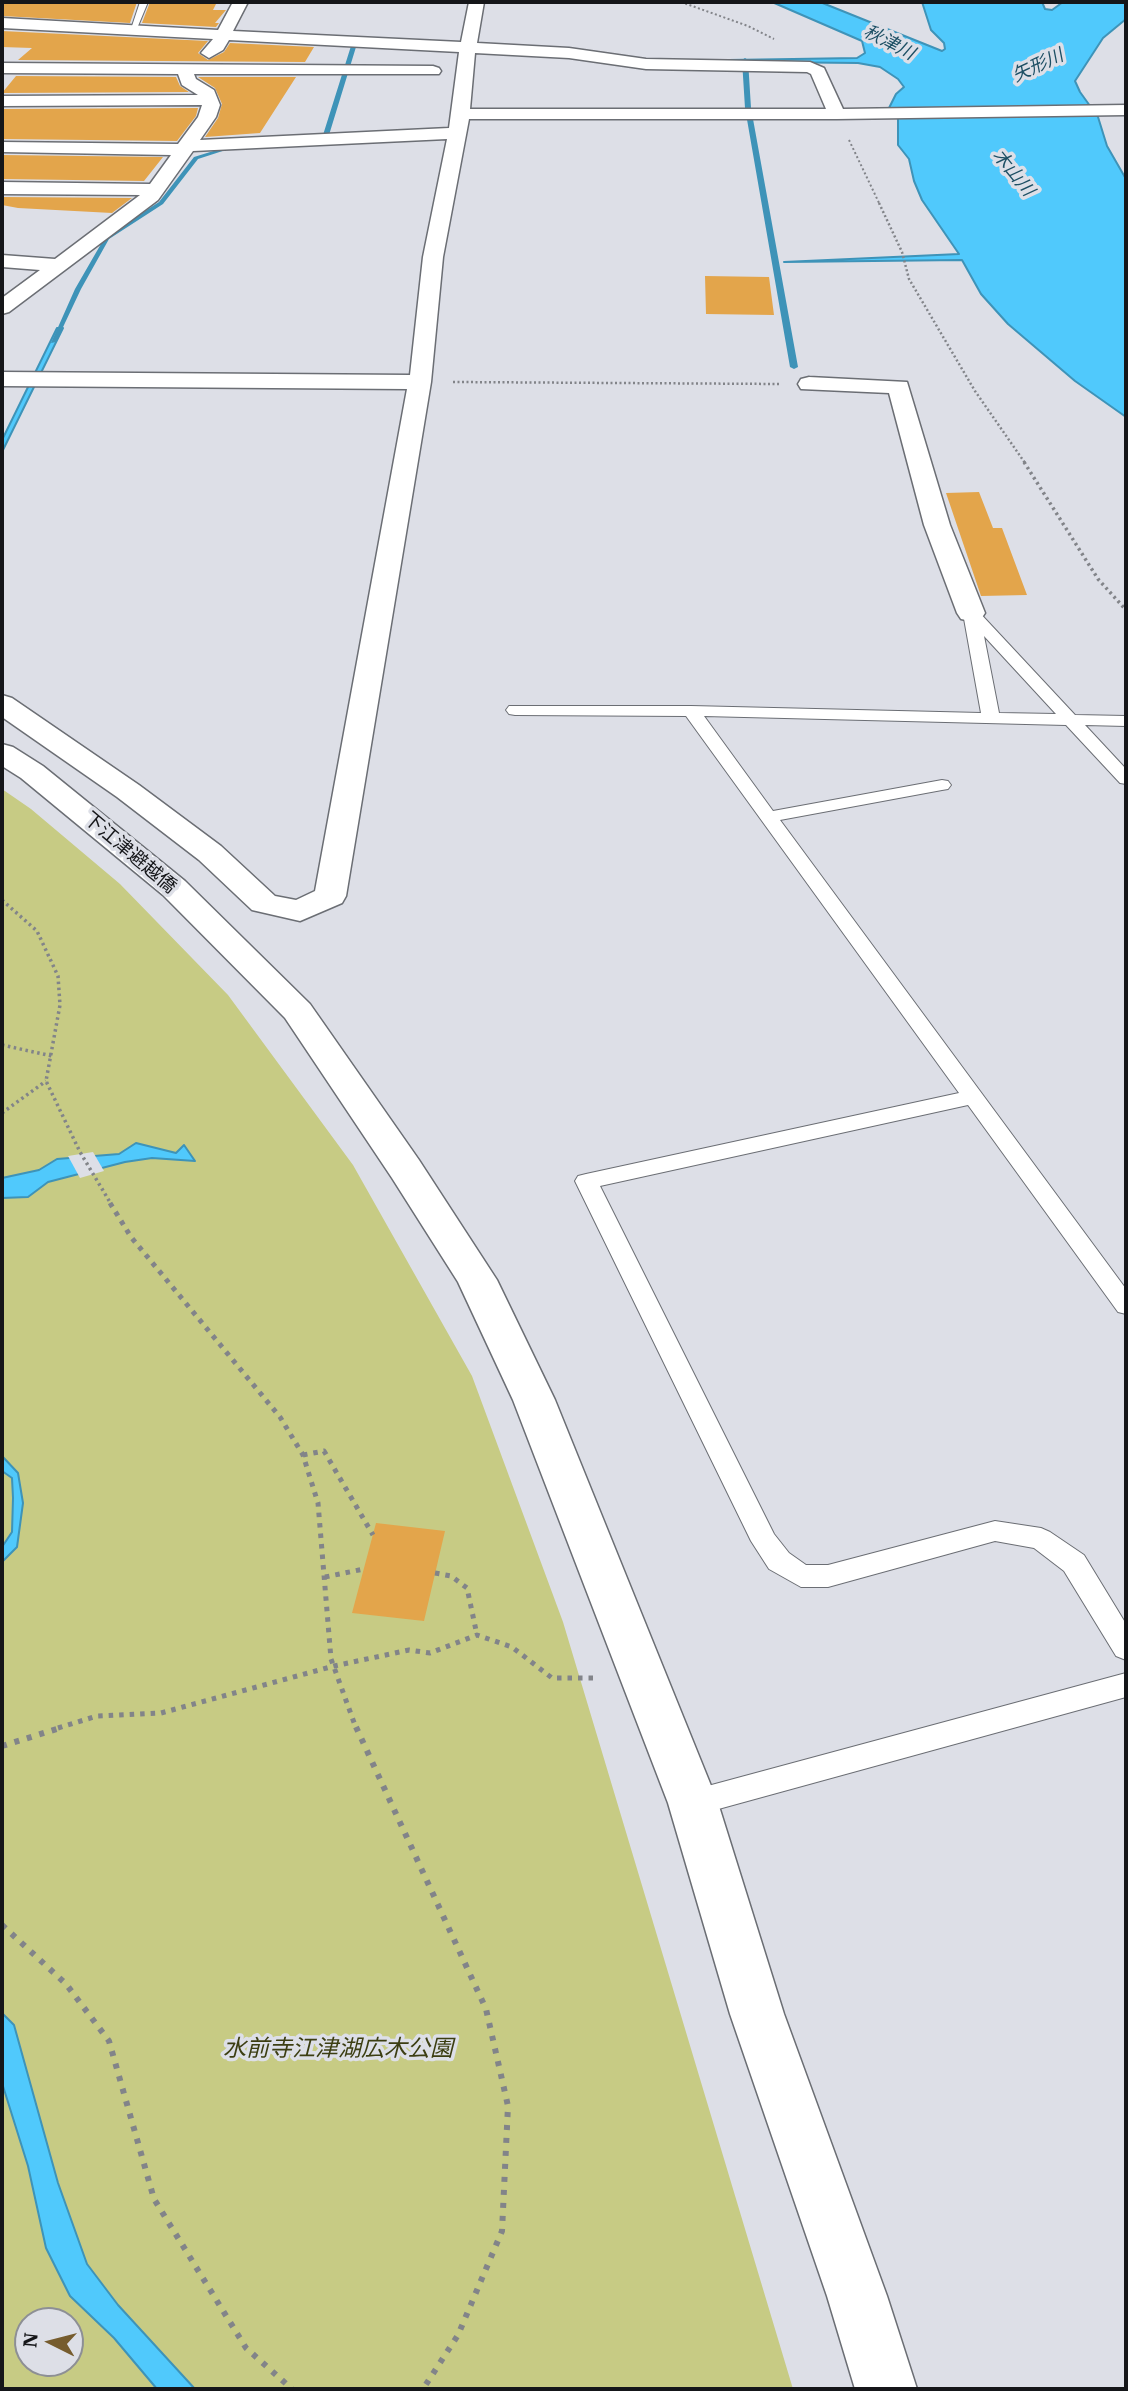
<!DOCTYPE html>
<html>
<head>
<meta charset="utf-8">
<style>
  body { margin:0 }
  #map { position:relative; width:1128px; height:2391px; overflow:hidden; background:#dddfe7; font-family:"IBM Plex Serif",serif }
  canvas { display:block }
  .frame { position:absolute; inset:0; border:4px solid #151619; pointer-events:none }
  .north { position:absolute; left:14px; top:2307px; width:70px; height:70px; box-sizing:border-box; background:#dddfe7; border:2px solid #8d8f95; border-radius:50%; rotate:276deg; font-size:19px; font-weight:700; line-height:28px; text-align:center; color:#151619 }
  .north::after { content:''; display:block; margin:auto; width:24px; height:32px; background:#765c2e; clip-path:polygon(50% 0,100% 100%,50% 72%,0 100%) }
</style>
</head>
<body>
<div id="map">
<canvas width="1128" height="2391"></canvas>
<div class="frame"></div>
<div class="north">N</div>
</div>
<script>
const ctx = document.querySelector('canvas').getContext('2d');
ctx.lineJoin = 'round';
function fill(path, color) {
  ctx.fillStyle = color;
  ctx.fill(path, 'evenodd');
}
function toPath(rows) {
  const path = new Path2D();
  for (const r of rows) {
    path.moveTo(r[0], r[1]);
    for (let i = 2; i < r.length; i += 2) path.lineTo(r[i], r[i + 1]);
  }
  return path;
}
function stroke(path, color, width, dash) {
  ctx.strokeStyle = color;
  ctx.lineWidth = width;
  ctx.lineCap = dash ? 'butt' : 'round';
  ctx.setLineDash(dash || []);
  ctx.stroke(path);
}
function label(font, color, halo, rows, align = 'center') {
  ctx.font = font + ' "IBM Plex Serif","Noto Sans JP",serif';
  ctx.lineWidth = 7;
  ctx.setLineDash([]);
  ctx.textBaseline = 'middle';
  ctx.strokeStyle = halo;
  ctx.fillStyle = color;
  for (const [text, x, y, turn = 0] of rows) {
    ctx.save();
    ctx.translate(x, y);
    ctx.rotate((+turn || 0) * Math.PI / 180);
    ctx.textAlign = isNaN(turn) ? turn : align;
    if (halo) ctx.strokeText(text, 0, 0);
    ctx.fillText(text, 0, 0);
    ctx.restore();
  }
}
const green = toPath([
  [2,789,31,809,120,884,228,995,353,1165,472,1376,563,1622,793,2389,2,2389],
  [28,2321,70,2321,70,2363,28,2363]
]);
const water = toPath([
  [772,2,820,2,942,51,945,49,944,43,931,30,922,2,1042,2,1045,9,1052,10,1063,2,1126,2,1126,19,1103,38,1075,81,1080,92,1098,117,1107,146,1126,179,1126,417,1075,381,1008,324,981,294,962,260,784,262,959,254,922,200,914,181,909,159,898,145,898,119,889,108,896,94,904,87,898,79,880,67,858,63,665,61,857,58,865,53,862,41,772,2],
  [57,328,63,328,2,452,2,440,57,328],
  [136,1143,176,1153,184,1145,195,1161,152,1158,125,1162,48,1182,28,1197,2,1198,2,1178,39,1170,57,1159,119,1154,136,1143],
  [2,1456,18,1473,23,1503,17,1547,2,1562,2,1547,12,1532,13,1498,12,1478,2,1471,2,1456],
  [2,2013,14,2025,58,2183,87,2264,118,2305,195,2389,157,2389,114,2338,70,2296,46,2248,28,2166,2,2083,2,2013]
]);
const pier = toPath([
  [93,1152,104,1171,80,1178,68,1156]
]);
const stream = toPath([
  [351,46,356,47,329,135,324,141,311,143,311,141,320,139,323,135,351,46],
  [745,58,748,60,751,108,798,367,794,369,790,367,745,108,742,60,745,58],
  [233,145,238,146,198,159,163,204,109,239,81,289,56,342,51,343,75,289,105,237,159,202,194,157,233,145]
]);
const building = toPath([
  [2,2,137,2,130,23,2,16],
  [150,2,217,2,213,10,226,10,215,23,219,23,216,27,142,23],
  [2,31,208,41,198,53,208,60,224,52,230,43,314,47,305,62,18,60,32,48,2,47],
  [16,76,176,77,180,86,189,92,2,93],
  [198,77,296,77,260,133,205,137,218,118,222,104,215,88],
  [198,108,196,116,177,141,2,139,2,109],
  [2,155,163,157,144,181,2,179],
  [2,197,132,198,112,213,18,208,2,205],
  [705,276,769,277,774,315,706,314],
  [979,492,993,528,1002,528,1027,595,981,596,946,493],
  [376,1523,445,1531,424,1621,352,1613]
]);
const pathFar4 = toPath([
  [681,2,748,26,774,39],
  [849,140,880,205]
]);
const pathFar3 = toPath([
  [879,203,902,252,909,279,975,391,1025,463],
  [453,382,780,384]
]);
const pathFar2 = toPath([
  [1024,462,1098,579,1126,610],
  [2,900,37,931,58,976,60,1005,46,1081,80,1152,111,1204],
  [2,1045,52,1056],
  [2,1113,46,1081]
]);
const pathFar1 = toPath([
  [110,1203,131,1237,280,1417,303,1455,318,1503,331,1659,356,1728],
  [303,1455,324,1451,373,1535],
  [435,1573,451,1576,467,1588,477,1635],
  [325,1577,364,1569],
  [58,1728,97,1716,161,1713,334,1666,409,1650,430,1653,477,1635,512,1647,552,1678,599,1678]
]);
const path = toPath([
  [356,1727,486,2009,508,2106,502,2231,458,2335,423,2389],
  [2,1746,63,1727],
  [2,1925,66,1984,109,2041,154,2199,246,2348,292,2389]
]);
const service = toPath([
  [140,2,148,2,138,26,132,26,140,2],
  [971,608,977,610,1075,715,1126,716,1126,726,1085,725,1126,769,1126,784,1120,783,1066,725,704,716,773,811,942,780,948,781,951,785,948,789,942,790,780,820,1126,1289,1126,1314,1118,1312,968,1105,600,1186,774,1534,789,1553,806,1565,828,1565,995,1521,1041,1528,1050,1532,1084,1555,1126,1624,1126,1660,1116,1656,1064,1571,1034,1548,995,1541,828,1587,801,1587,769,1569,751,1541,575,1181,578,1176,586,1174,959,1093,686,716,515,715,509,714,506,710,509,706,691,706,981,713,963,613,971,608],
  [984,636,1056,714,999,713,984,636],
  [1126,1673,1126,1697,693,1816,682,1812,678,1803,682,1794,693,1790,1126,1673]
]);
const minor = toPath([
  [233,2,248,2,233,31,461,42,469,2,484,2,477,43,569,48,646,59,810,62,824,68,843,109,1126,105,1126,115,837,119,469,119,443,257,431,382,346,896,342,903,300,921,252,910,199,860,117,797,2,717,2,695,12,698,139,785,221,846,275,896,296,900,315,891,407,389,2,386,2,372,410,375,423,257,447,139,193,151,158,200,9,312,2,314,2,298,40,270,2,267,2,255,55,259,140,195,2,194,2,182,150,184,171,155,2,152,2,142,178,144,198,117,202,105,2,106,2,96,198,95,182,85,178,74,2,73,2,63,433,66,439,68,441,71,439,74,194,74,196,79,214,90,220,105,216,117,200,140,449,128,459,52,229,40,223,50,209,58,201,53,213,39,2,28,2,18,218,30,233,2],
  [475,53,569,58,646,69,807,72,811,74,826,109,470,109,475,53],
  [809,377,907,382,950,525,985,613,981,619,971,621,961,619,957,613,924,525,889,393,801,389,798,384,801,379,809,377]
]);
const tertiary = toPath([
  [2,744,13,747,43,766,185,881,310,1004,419,1160,497,1280,555,1400,718,1803,784,2014,887,2296,917,2389,855,2389,827,2296,730,2014,668,1803,513,1400,458,1282,392,1178,285,1018,163,895,21,778,2,766,2,744]
]);
const farWaternames = [
  ["秋津川",889,43,27],
  ["矢形川",1038,66,-25],
  ["木山川",1013,173,51]
];
const streetNames = [
  ["下江津避越僑",130,853,40]
];
const nearParknames = [
  ["水前寺江津湖広木公園",338,2049]
];
fill(green, '#c7cb84');
fill(water, '#50c9fc');
stroke(water, '#3e93b8', 2);
fill(pier, '#dddfe7');
fill(stream, '#3e93b8');
fill(building, '#e3a54b');
stroke(service, '#6b6e74', 2);
stroke(minor, '#6b6e74', 3);
stroke(tertiary, '#6b6e74', 3);
stroke(pathFar4, '#828489', 2, [2, 2.5]);
stroke(pathFar3, '#828489', 2.5, [2, 2.5]);
stroke(pathFar2, '#828489', 3.5, [2.5, 3.5]);
stroke(pathFar1, '#828489', 5, [4.5, 6]);
stroke(path, '#828489', 6, [5, 8]);
fill(service, '#fff');
fill(minor, '#fff');
fill(tertiary, '#fff');
label('italic 18px', '#1d4f64', '#dddfe7', farWaternames);
label('19px', '#151619', '#dddfe7', streetNames);
label('italic 23px', '#3c3e12', '#dddfe7', nearParknames);
</script>
</body>
</html>
